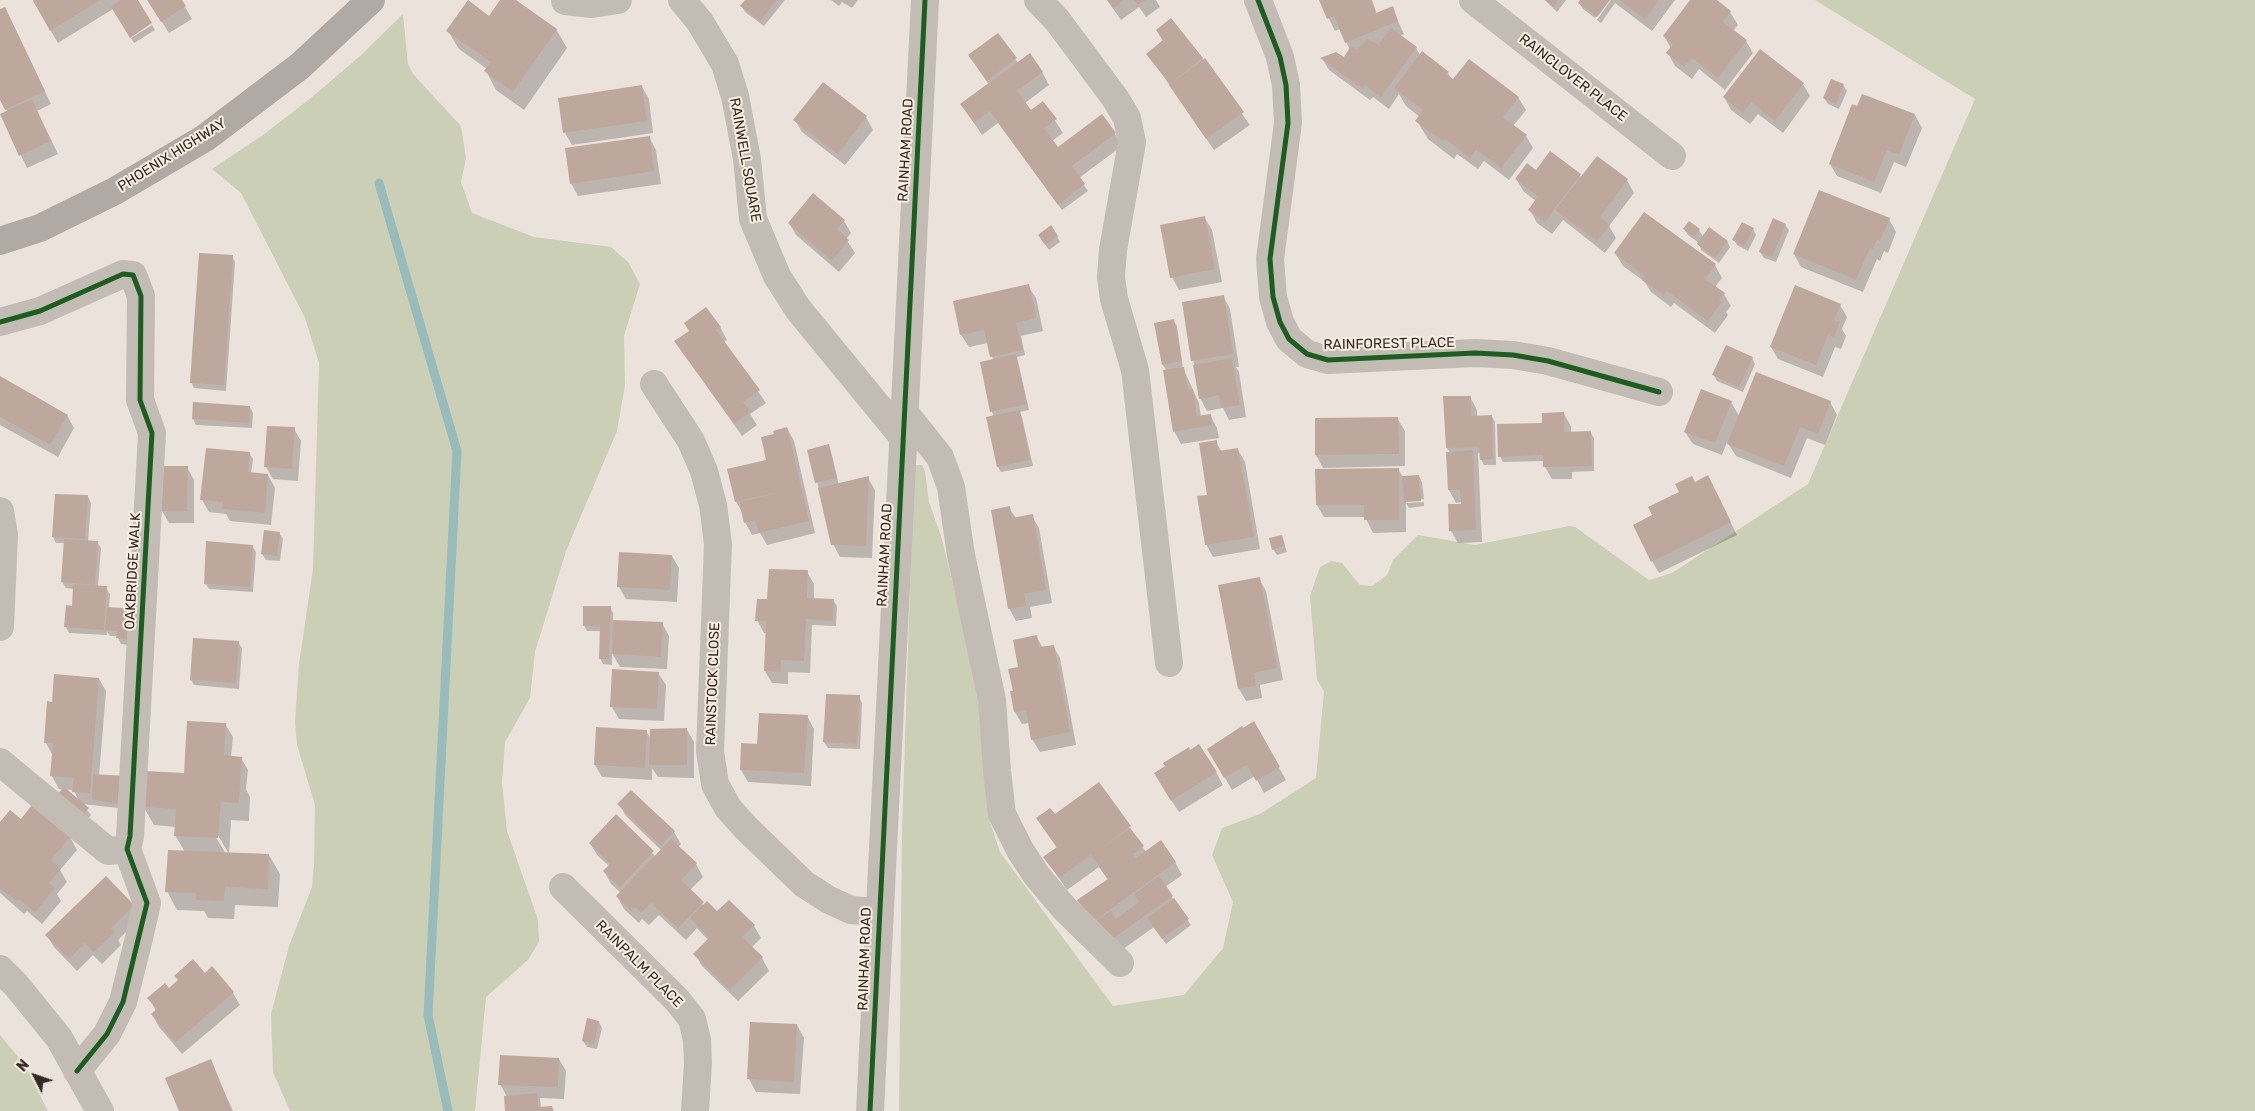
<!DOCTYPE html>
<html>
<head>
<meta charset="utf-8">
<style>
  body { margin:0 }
  #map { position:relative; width:2255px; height:1111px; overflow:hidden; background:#ebe3db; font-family:Rubik,sans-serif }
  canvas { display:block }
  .north { position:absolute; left:10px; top:1051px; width:50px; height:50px; -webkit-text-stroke:4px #f9eee1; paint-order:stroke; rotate:311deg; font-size:14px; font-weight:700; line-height:20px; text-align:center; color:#332924 }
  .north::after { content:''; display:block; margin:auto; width:18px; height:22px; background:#332924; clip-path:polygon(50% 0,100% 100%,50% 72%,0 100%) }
</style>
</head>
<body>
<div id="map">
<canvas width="2255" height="1111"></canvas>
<div class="north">N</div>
</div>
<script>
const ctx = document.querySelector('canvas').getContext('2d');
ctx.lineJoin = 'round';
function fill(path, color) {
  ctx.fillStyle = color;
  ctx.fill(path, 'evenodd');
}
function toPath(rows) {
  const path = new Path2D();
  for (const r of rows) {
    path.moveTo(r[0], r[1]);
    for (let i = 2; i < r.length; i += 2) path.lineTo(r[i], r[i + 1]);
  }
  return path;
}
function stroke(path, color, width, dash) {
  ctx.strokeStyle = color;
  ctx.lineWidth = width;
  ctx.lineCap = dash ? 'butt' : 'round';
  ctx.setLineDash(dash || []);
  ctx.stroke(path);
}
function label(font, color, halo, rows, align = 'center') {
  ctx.font = font + ' Rubik,sans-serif';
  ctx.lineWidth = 4;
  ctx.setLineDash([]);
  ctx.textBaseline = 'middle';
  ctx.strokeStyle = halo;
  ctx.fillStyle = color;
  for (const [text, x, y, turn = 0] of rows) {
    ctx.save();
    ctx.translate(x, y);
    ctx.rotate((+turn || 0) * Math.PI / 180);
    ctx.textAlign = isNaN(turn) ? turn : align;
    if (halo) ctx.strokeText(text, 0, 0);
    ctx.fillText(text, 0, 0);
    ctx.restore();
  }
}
const green = toPath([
  [1815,0,2255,0,2255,1111,899,1111,902,829,914,465,922,465,925,471,929,502,942,539,976,680,986,745,984,776,990,822,1000,852,1113,1006,1184,995,1223,948,1233,902,1212,855,1222,828,1260,814,1316,778,1324,691,1317,680,1310,596,1320,567,1331,561,1342,563,1360,585,1372,586,1387,575,1393,560,1418,535,1475,545,1569,526,1575,527,1649,580,1672,573,1808,484,1975,99],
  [403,14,408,64,413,74,461,126,466,158,461,182,472,213,534,237,611,247,628,262,640,284,624,336,625,385,617,431,566,551,535,652,530,698,505,742,502,783,507,831,538,920,539,942,528,960,486,997,475,1111,290,1111,273,1072,271,1014,289,946,312,887,314,864,315,805,297,745,295,722,299,664,313,569,319,363,305,318,241,193,212,169,263,135,312,97,359,57],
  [0,1035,24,1064,48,1111,0,1111]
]);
const shadow = toPath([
  [35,0,136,0,113,9,58,43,33,1],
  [148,0,181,0,192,19,169,33],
  [502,0,514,0,556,29,567,48,524,110,496,90,486,71,487,69,459,49,448,31,490,17],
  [746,0,785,0,764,26,745,12,742,6],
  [831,0,858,0,852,8,842,2,839,6],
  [1107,0,1156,0,1160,7,1146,17,1139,7,1121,20],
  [1320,0,1372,0,1377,14,1392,8,1404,34,1399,36,1416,48,1420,55,1448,73,1452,80,1518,97,1526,110,1513,126,1526,136,1533,148,1509,180,1484,161,1478,169,1457,154,1454,159,1428,139,1417,121,1420,117,1406,106,1399,94,1389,109,1373,97,1370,100,1329,70,1322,58,1344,59,1350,50,1340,29,1335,31],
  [1545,0,1566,0,1557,12],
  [1581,0,1609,0,1595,18,1583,9,1579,3],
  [1611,0,1675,0,1652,31,1615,3,1601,23,1597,20],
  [1692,0,1715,0,1730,12,1738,25,1733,31,1746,41,1753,53,1725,90,1699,69,1692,79,1675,66,1668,53,1671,48,1664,36],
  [5,8,51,104,37,111,58,154,27,168,1,115,7,111,0,97,0,10],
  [152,25,155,30,134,43,131,38],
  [1157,31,1202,58,1250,125,1214,150,1148,54,1163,41],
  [998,34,1018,63,1042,72,1049,85,1025,103,1030,111,1043,102,1063,133,1052,141,1058,149,1115,134,1122,146,1079,178,1088,191,1062,210,998,123,982,135,962,105,989,85,969,55],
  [1803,84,1810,96,1783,133,1758,114,1750,124,1731,110,1724,97],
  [1843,85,1847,91,1839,109,1828,104,1824,98],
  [642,87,649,99,653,133,572,145,565,133],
  [1915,115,1922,128,1906,167,1894,162,1881,193,1837,176,1830,164],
  [866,117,873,130,845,165,802,132,795,120],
  [649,137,656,150,661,184,578,196,571,183],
  [1536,172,1580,175,1581,178,1627,180,1634,193,1609,226,1616,238,1605,253,1563,220,1552,234,1537,223,1530,210,1536,201,1524,192,1516,179],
  [1204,217,1212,230,1222,282,1179,290,1172,277],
  [1889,219,1896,232,1888,253,1884,251,1880,261,1877,259,1863,292,1801,267,1794,254],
  [844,221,851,233,846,239,855,253,839,272,796,235,789,223],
  [1785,225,1789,230,1776,262,1764,258,1760,252],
  [1684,229,1699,230,1703,237,1727,241,1730,247,1719,263,1701,250,1699,243,1688,235],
  [1753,229,1756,235,1748,251,1737,245,1734,240],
  [1057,236,1060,242,1049,250,1043,241],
  [1615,253,1715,265,1722,278,1715,287,1724,294,1731,306,1726,312,1728,315,1715,333,1674,303,1671,307,1651,292,1645,282,1623,266],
  [232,256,235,262,226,391,194,388,191,382],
  [1028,286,1036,298,1043,331,1021,336,1025,355,1017,357,1029,410,1019,412,1022,417,1033,466,1001,472,998,467,994,417,992,412,993,360,988,343,969,347,961,335],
  [1223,296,1230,309,1239,367,1236,367,1239,372,1246,417,1229,420,1223,408,1207,411,1200,398,1183,303],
  [1840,305,1847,317,1842,329,1846,336,1841,349,1835,347,1823,377,1778,359,1771,347],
  [1173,320,1177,326,1183,368,1199,403,1201,417,1210,415,1217,428,1219,438,1181,444,1174,431,1167,371,1163,365],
  [720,327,727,340,724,342,766,403,750,414,757,425,742,436,676,342],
  [1752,358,1755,364,1743,392,1717,381,1714,375],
  [0,378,67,415,74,428,58,457,0,425],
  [1470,397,1477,410,1477,417,1492,417,1495,422,1496,465,1484,465,1481,459,1481,453,1478,453,1482,542,1458,543,1451,531,1462,502,1456,503,1449,490,1447,453,1450,453,1447,448],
  [1731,402,1739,416,1830,402,1837,415,1825,445,1807,438,1791,478,1736,456,1727,442,1722,455,1693,444,1685,432],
  [250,407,253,413,252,428,196,425,193,419],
  [1564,414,1571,426,1571,433,1590,432,1594,438,1594,471,1572,472,1572,479,1552,479,1545,467,1545,461,1503,462,1500,456,1543,424],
  [1397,418,1405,431,1405,466,1323,468,1316,455,1316,420],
  [787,428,794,441,815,533,767,545,760,533,752,535,745,522,743,513,736,502,729,470,768,461,775,435],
  [294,429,301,441,298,481,273,479,266,467],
  [1216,442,1222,452,1238,450,1245,462,1260,549,1213,557,1206,544,1208,496],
  [828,446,831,452,839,485,868,478,875,490,872,558,840,557,833,544,809,450],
  [249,453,253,459,251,474,268,475,275,488,271,525,230,521,226,514,209,512,202,500],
  [187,467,194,480,194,523,169,523,162,511],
  [1398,469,1403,477,1419,476,1422,482,1424,499,1406,501,1406,503,1424,502,1424,506,1409,508,1406,503,1406,532,1373,533,1365,517,1324,517,1317,505],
  [1708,477,1737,535,1659,573,1652,561,1654,516,1681,493],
  [88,497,91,503,88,542,97,542,101,548,98,587,106,588,110,594,109,608,138,646,121,644,117,636,110,636,107,631,107,635,69,633,66,627,73,607,74,589,66,588,62,582,65,543,56,543,53,537],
  [1009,508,1016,518,1032,516,1039,528,1052,603,1030,607,1032,618,1016,621,1009,608],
  [279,533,283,539,280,561,266,560,262,554],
  [1282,537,1287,552,1277,555,1273,549],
  [252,546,256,552,253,592,209,589,205,583],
  [672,556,679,568,677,602,626,599,619,587],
  [807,572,814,584,814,599,833,600,837,606,836,626,812,625,810,673,788,672,788,684,772,683,765,671,767,633,764,633,757,620,768,601],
  [1259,579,1266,591,1283,680,1260,685,1262,698,1246,701,1239,689],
  [610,608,613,613,613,621,662,623,669,636,667,669,620,667,612,653,612,665,603,664,600,658,601,631,587,631,584,625],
  [1036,636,1043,648,1053,646,1060,658,1076,745,1040,752,1032,739,1029,723,1022,724,1015,712,1014,692,1019,668],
  [238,642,242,648,239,689,194,685,191,680],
  [658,673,666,685,664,721,619,719,612,707],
  [99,679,106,691,99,776,127,809,82,804,91,815,83,825,79,802,74,790,59,789,52,776,53,756,46,743,53,703],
  [859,697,862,703,860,749,828,748,824,742],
  [807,716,814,729,811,786,748,782,741,770],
  [1253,723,1286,780,1264,793,1255,776,1232,790,1208,749],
  [225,724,233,737,231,757,241,758,248,770,246,789,250,797,249,821,231,820,229,854,269,855,280,874,278,907,235,905,234,919,208,918,204,911,177,910,167,891,185,852,175,835,176,827,154,825,143,806,185,775],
  [216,832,229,854,226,854,214,834],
  [687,730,694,742,694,778,658,777,652,768,652,780,602,777,595,765,646,731,651,739],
  [1216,772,1223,785,1179,812,1162,786],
  [1099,784,1146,852,1175,862,1182,875,1165,887,1191,925,1166,944,1154,927,1116,954,1086,913,1108,880,1099,867,1067,890,1045,857,1057,848,1037,819,1055,816],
  [619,804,674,832,681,844,678,847,696,864,703,877,690,890,704,906,717,913,754,926,761,938,751,948,762,958,769,971,738,1001,702,966,695,954,708,940,697,928,686,940,659,915,649,925,642,919,639,923,624,909,617,896,621,893,611,884,604,871,609,866,597,855,590,843,616,816,656,857,662,851,626,816],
  [21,820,70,837,77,850,60,870,67,882,57,894,61,901,42,924,27,911,24,914,0,893,0,823],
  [133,906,140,918,118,940,121,945,102,964,93,955,77,971,54,947,47,935],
  [205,974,233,993,240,1005,182,1054,159,1027,152,1014,156,1011,149,998],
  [599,1022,602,1028,597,1049,587,1047,583,1041],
  [797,1025,804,1038,800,1094,756,1092,749,1079],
  [559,1059,566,1071,564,1099,540,1098,541,1108,552,1107,554,1111,507,1111,507,1097,500,1084],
  [210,1061,233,1111,180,1111]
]);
const stream = toPath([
  [379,183,457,451,428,1015,448,1111]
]);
const building = toPath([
  [33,0,101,0,50,31],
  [121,0,138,0,152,23,130,38,111,7],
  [147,0,182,0,186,6,161,22],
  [468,0,489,16,500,0,516,0,557,29,513,92,484,71,491,62,446,31],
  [745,0,777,0,760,21,740,6],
  [1107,0,1124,0,1113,8],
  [1134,0,1146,0,1138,5],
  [1319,0,1371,0,1376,13,1393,6,1398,21,1345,43,1334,16,1327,19],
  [1545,0,1558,0,1553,7],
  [1580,0,1610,0,1597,17,1578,3],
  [1619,0,1659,0,1645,19],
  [1690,0,1717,0,1731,11,1723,22,1747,40,1718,78,1692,58,1684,67,1666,53,1673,44,1663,36],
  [5,7,45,91,5,110,0,100,0,9],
  [1171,18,1203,58,1170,84,1146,54,1163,40,1156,30],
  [1391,28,1417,47,1381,97,1365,85,1363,89,1320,58,1336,52,1344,57,1351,46,1357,50,1367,38,1378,45],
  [998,33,1017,58,987,81,968,55],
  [1760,49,1804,83,1775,121,1751,102,1743,113,1723,97],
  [1422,51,1449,72,1446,74,1453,79,1469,59,1519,97,1503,117,1527,135,1501,168,1476,150,1470,158,1445,139,1443,141,1415,121,1423,110,1394,88],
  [1030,53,1043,72,1017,91,1031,110,1043,101,1057,119,1044,128,1058,147,1102,114,1116,133,1072,166,1085,184,1058,205,990,111,974,123,960,104],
  [1205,58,1244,112,1206,139,1169,85],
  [1831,79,1844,84,1836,104,1823,98],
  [823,82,867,116,838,154,793,120],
  [642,85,647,121,563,133,558,98],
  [1862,94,1915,114,1899,155,1887,150,1874,182,1829,164,1852,104,1857,106],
  [32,99,51,141,19,156,0,114],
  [650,136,654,171,570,184,565,148],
  [1550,151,1581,174,1545,222,1528,210,1538,196,1515,179,1527,163,1536,170],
  [1597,156,1628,179,1600,217,1610,225,1597,241,1555,210],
  [1819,190,1890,218,1880,241,1877,240,1873,249,1870,248,1856,280,1793,254],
  [813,193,845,220,837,229,849,240,832,261,788,223],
  [1644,212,1716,264,1705,279,1725,293,1719,300,1722,302,1708,321,1667,291,1664,295,1642,280,1645,276,1614,253],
  [1205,216,1215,269,1170,278,1160,225],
  [1773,218,1786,224,1772,257,1759,252],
  [1689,221,1700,229,1694,237,1683,229],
  [1742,222,1754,228,1744,246,1732,240],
  [1051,225,1058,236,1045,245,1038,235],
  [1709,227,1728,241,1715,258,1697,244],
  [199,253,233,255,224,385,190,383],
  [1029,284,1036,318,1016,323,1023,350,990,357,984,330,960,335,953,301],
  [1795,285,1841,304,1834,320,1840,322,1834,337,1828,335,1816,365,1770,347],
  [1224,295,1233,354,1191,361,1182,302],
  [706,307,721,327,716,330,760,390,743,402,751,412,734,424,674,341,689,331,684,323],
  [1174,319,1182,361,1162,365,1154,323],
  [1726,345,1753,357,1739,387,1712,375],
  [1016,354,1027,404,990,412,980,362],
  [1232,358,1240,405,1221,408,1219,395,1199,399,1193,365],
  [1184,367,1188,390,1193,389,1197,416,1211,414,1212,425,1173,432,1163,370],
  [1756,372,1831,401,1818,434,1800,427,1784,466,1727,444],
  [0,376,68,415,50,445,0,417],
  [1701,389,1732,401,1715,443,1684,432],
  [1443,396,1471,396,1471,416,1492,415,1493,459,1480,460,1479,447,1446,448],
  [193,402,250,406,249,423,192,419],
  [1020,410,1030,460,997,467,986,417],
  [1564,412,1564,432,1591,431,1592,466,1543,467,1543,455,1498,457,1497,424,1542,423,1542,413],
  [1398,417,1399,454,1315,455,1315,418],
  [267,426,295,427,292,469,264,467],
  [787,427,809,521,758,533,756,520,744,523,739,502,785,491,735,502,727,469,766,460,761,437,774,434,773,431],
  [1217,440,1218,451,1238,448,1254,537,1205,545,1197,496,1207,495,1199,443],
  [829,444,837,478,815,483,807,450],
  [206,448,250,452,248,472,268,474,265,513,222,509,223,502,200,500],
  [1473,450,1476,530,1449,531,1448,504,1461,504,1460,490,1448,490,1446,452],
  [161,466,188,466,187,511,161,511],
  [1399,468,1399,520,1364,520,1364,505,1316,505,1315,469],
  [1419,475,1421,501,1404,502,1402,476],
  [1708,475,1731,522,1651,562,1633,525,1652,515,1648,507,1679,492,1675,484,1692,476,1695,482],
  [869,476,866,546,831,545,818,488],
  [55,494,88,495,85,539,52,537],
  [1010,506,1012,518,1033,514,1046,590,1024,594,1026,606,1008,609,991,510],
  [264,530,280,532,277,556,261,554],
  [1282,535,1285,546,1272,550,1269,538],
  [64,539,98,541,95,585,61,582],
  [206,541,253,545,250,587,204,584],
  [619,552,672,555,670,590,617,587],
  [769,569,808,570,807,598,834,599,833,621,806,619,804,661,781,660,781,672,764,671,766,621,755,621,757,599,767,599],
  [1260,577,1277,668,1254,673,1256,686,1238,689,1218,585],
  [73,584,107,586,104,630,64,627,66,605,72,606],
  [583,606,611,606,609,659,599,659,600,626,583,626],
  [107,607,137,609,135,640,116,638,117,631,105,630],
  [613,620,663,622,661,657,612,654],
  [1037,635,1039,647,1054,645,1070,732,1031,740,1026,710,1014,712,1010,691,1013,691,1008,669,1018,667,1013,640],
  [193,638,239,641,236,683,190,680],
  [612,669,659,672,657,709,610,707],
  [54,674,99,678,90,793,72,792,74,778,50,776,53,743,44,743,47,701,52,702],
  [826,694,860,695,857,744,823,742],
  [759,713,808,715,804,773,740,770,741,743,757,744],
  [187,721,226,723,224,755,242,757,239,803,221,802,218,838,174,836,176,809,142,807,144,771,184,773],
  [1254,721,1280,767,1256,781,1247,765,1224,778,1207,749,1242,726,1243,728],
  [596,727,647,730,645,768,594,765],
  [687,728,687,765,649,765,650,729],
  [1199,744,1217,772,1171,801,1154,773,1165,766,1163,763,1189,747,1190,750],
  [93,774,126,776,124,804,92,800],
  [1099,782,1131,826,1102,848,1130,828,1144,846,1133,854,1136,858,1161,840,1176,862,1093,922,1077,900,1108,879,1091,855,1059,878,1043,857,1057,847,1036,818,1050,808,1055,814],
  [64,787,89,808,79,820,54,798],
  [631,790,675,831,661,846,617,804],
  [32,805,71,836,51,860,61,869,49,883,55,888,35,912,19,899,17,902,0,888,0,822,10,810,21,819],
  [616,814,654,851,620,887,603,871,610,864,589,843],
  [671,839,697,863,681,880,704,902,678,928,651,903,641,913,635,907,631,911,616,896],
  [168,850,269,854,268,889,225,887,224,901,196,900,196,893,165,892],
  [106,876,134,905,111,928,115,932,94,952,85,943,69,959,45,935],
  [1159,876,1173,896,1108,942,1094,923,1111,910,1116,919,1139,902,1134,894],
  [1174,898,1189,919,1162,939,1147,918],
  [729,900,755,925,742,937,763,957,730,990,693,954,709,938,690,918,707,901,717,911],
  [193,959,205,973,212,966,234,992,175,1043,151,1014,157,1009,147,998,165,983,169,988,178,980,174,976],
  [587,1018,599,1021,594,1044,582,1041],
  [750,1022,797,1024,794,1082,747,1079],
  [500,1055,559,1058,558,1087,498,1085],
  [211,1059,232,1111,179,1111,165,1078],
  [537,1093,538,1107,552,1106,553,1111,505,1111,504,1096]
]);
const minor = toPath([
  [682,0,700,22,725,64,735,96,747,159,753,219,777,276,798,309,903,437],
  [1038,0,1057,20,1115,98,1127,118,1132,142,1113,250,1111,277,1114,299,1135,370,1169,663],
  [1258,0,1280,57,1286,85,1288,123,1270,259,1273,297,1280,322,1289,339,1307,354,1328,360,1475,353,1513,355,1548,361,1659,392],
  [1473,0,1672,156],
  [565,1,592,4,618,0],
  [0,322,40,311,123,274,133,275,141,296,140,400,152,433,130,836,127,849],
  [654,384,691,441,704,471,713,505,718,544,710,751,715,784,728,808,746,828,804,884,829,900,851,910,878,912],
  [904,412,940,457,951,487,961,555,992,700,997,771,1002,814,1020,850,1037,876,1064,908,1120,963],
  [0,511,4,535,0,627],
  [0,762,108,851,127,849],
  [563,887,677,1000,692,1019,697,1040,698,1062,695,1111],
  [0,969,16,985,59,1038,100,1111],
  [77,1071,107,1034,123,1002,139,938,147,903,127,849],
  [870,1111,925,0]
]);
const major = toPath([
  [0,241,40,228,115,191,205,138,300,66,371,0]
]);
const cycleway = toPath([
  [1258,0,1280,57,1286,85,1288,123,1270,259,1273,297,1280,322,1289,339,1307,354,1328,360,1475,353,1513,355,1548,361,1659,392],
  [0,322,40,311,123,274,133,275,141,296,140,400,152,433,130,836,127,849,147,903,123,1002,107,1034,77,1071],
  [870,1111,925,0]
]);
const streetNames = [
  ["RAINCLOVER PLACE",1573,78,38],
  ["RAINHAM ROAD",906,150,-87],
  ["PHOENIX HIGHWAY",172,155,-32],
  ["RAINWELL SQUARE",745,160,80],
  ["RAINFOREST PLACE",1389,344,-1],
  ["RAINHAM ROAD",885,555,-87],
  ["OAKBRIDGE WALK",133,571,-87],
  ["RAINSTOCK CLOSE",713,684,-88],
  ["RAINHAM ROAD",865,959,-88],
  ["RAINPALM PLACE",639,964,45]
];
fill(green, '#cbcfb5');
fill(shadow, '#0003');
stroke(stream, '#98bcbc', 9);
fill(building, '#bea79d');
stroke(minor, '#c3bcb5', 28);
stroke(major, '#b1aaa4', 28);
stroke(cycleway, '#1b5e20', 5);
label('14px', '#332924', '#f9eee1', streetNames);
</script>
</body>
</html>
